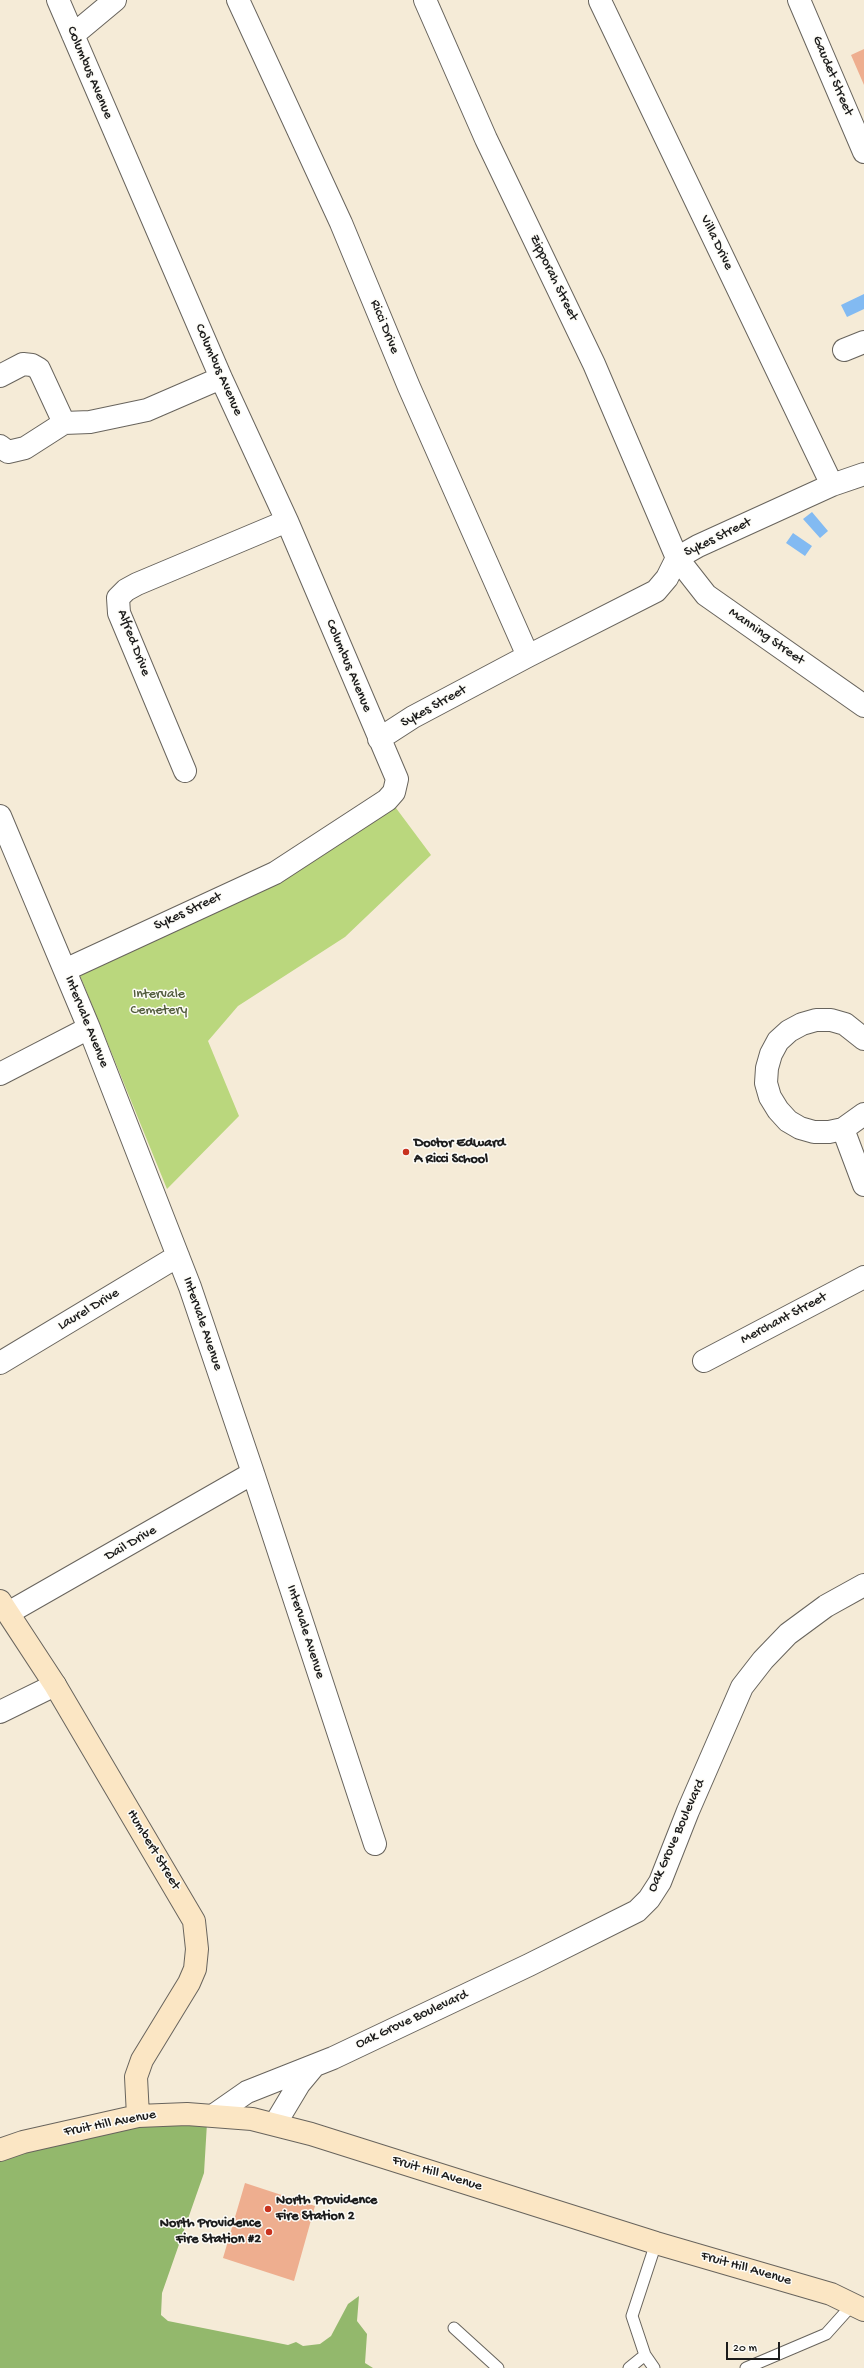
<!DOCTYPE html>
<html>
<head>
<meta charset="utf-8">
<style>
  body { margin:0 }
  #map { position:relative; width:864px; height:2368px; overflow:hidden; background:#f5ebd7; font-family:"Gochi Hand",sans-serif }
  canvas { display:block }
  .scale { position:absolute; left:726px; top:2342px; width:54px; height:18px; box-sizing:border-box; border:2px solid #1c1c1c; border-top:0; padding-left:5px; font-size:12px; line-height:14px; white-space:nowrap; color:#1c1c1c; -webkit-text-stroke:3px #fdfcf7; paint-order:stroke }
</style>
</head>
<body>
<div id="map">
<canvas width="864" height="2368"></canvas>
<div class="scale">20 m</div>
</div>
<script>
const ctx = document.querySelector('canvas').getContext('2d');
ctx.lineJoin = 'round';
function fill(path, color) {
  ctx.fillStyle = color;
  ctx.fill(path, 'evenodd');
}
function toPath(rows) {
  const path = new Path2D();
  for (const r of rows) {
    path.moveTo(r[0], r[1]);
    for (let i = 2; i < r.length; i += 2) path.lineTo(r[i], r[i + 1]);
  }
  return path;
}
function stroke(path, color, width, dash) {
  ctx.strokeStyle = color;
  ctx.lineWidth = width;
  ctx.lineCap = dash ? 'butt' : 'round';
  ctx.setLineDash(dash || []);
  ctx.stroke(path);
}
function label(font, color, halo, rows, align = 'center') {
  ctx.font = font + ' "Gochi Hand",sans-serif';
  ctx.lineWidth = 3;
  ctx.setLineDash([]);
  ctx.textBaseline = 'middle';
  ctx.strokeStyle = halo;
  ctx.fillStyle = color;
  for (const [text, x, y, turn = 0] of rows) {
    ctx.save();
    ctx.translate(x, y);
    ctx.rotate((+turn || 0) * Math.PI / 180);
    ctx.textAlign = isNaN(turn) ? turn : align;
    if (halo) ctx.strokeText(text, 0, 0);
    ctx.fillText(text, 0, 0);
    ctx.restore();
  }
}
const green = toPath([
  [393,804,431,855,345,937,238,1006,208,1041,239,1116,167,1189,79,973,202,913,234,904,273,883]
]);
const forest = toPath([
  [207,2123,204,2173,162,2293,161,2315,168,2321,288,2345,296,2342,303,2346,320,2344,331,2336,348,2304,359,2296,357,2321,367,2334,365,2363,373,2368,0,2368,0,2152,91,2127]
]);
const water = toPath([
  [864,294,864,309,847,317,841,305],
  [812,512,828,531,820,538,803,519],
  [793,533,812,546,805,556,786,543]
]);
const building = toPath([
  [864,49,864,85,851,55],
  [245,2183,315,2206,294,2281,223,2258]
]);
const lane = toPath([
  [454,2328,498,2368],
  [629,2368,645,2355],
  [654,2368,645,2355,632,2316,656,2243],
  [746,2368,826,2334,852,2305]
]);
const street = toPath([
  [58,0,221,378,287,521,397,779,394,792,387,800,275,873,65,970],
  [238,0,341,223,409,387,528,656],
  [425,0,486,139,594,364,677,558,706,595,864,706],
  [799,0,864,152],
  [600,1,832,485],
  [73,35,115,0],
  [844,350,864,342],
  [0,376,23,364,32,365,39,369,64,423,25,448,8,452,0,446],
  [64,423,90,422,147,410,221,378],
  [379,739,413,717,528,656,656,591,667,578,677,558,698,546,832,485,864,474],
  [185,771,119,613,118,598,126,590,137,584,287,521],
  [0,816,89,1028,190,1287,253,1473,375,1844],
  [864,1039,845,1024,831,1020,816,1020,802,1024,789,1031,778,1041,771,1054,767,1068,766,1083,770,1097,778,1110,788,1121,800,1128,814,1132,829,1132,843,1129,864,1114],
  [0,1074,89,1028],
  [843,1129,864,1185],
  [704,1361,864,1277],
  [0,1363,178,1256],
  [8,1613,253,1473],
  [0,1712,55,1685],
  [214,2115,247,2092,333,2058,529,1965,637,1911,649,1899,660,1882,688,1811,742,1687,763,1660,788,1634,826,1606,864,1585],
  [275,2124,299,2084,314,2066]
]);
const secondary = toPath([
  [0,1601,55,1685,194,1921,197,1949,195,1969,189,1983,142,2060,136,2077,138,2116],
  [0,2150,23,2142,138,2116,187,2114,252,2119,311,2134,656,2243,831,2294,864,2310]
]);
const markers = [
  [406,1152,4,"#c8321e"],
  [268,2209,4,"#c8321e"],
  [269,2232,4,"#c8321e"]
];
const streetNames = [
  ["Columbus Avenue",89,73,67],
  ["Gaudet Street",832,76,67],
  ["Villa Drive",716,243,64],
  ["Zipporah Street",553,278,64],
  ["Ricci Drive",384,327,68],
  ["Columbus Avenue",218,370,66],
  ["Sykes Street",718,538,-26],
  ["Manning Street",766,637,35],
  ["Alfred Drive",133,643,69],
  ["Columbus Avenue",348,666,67],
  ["Sykes Street",434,707,-29],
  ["Sykes Street",188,912,-25],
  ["Intervale Avenue",86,1022,68],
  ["Laurel Drive",89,1310,-31],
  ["Merchant Street",784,1319,-28],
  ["Intervale Avenue",202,1324,71],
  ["Dail Drive",131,1544,-30],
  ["Intervale Avenue",305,1632,72],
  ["Oak Grove Boulevard",677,1836,-66],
  ["Humbert Street",153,1850,59],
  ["Oak Grove Boulevard",412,2020,-25],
  ["Fruit Hill Avenue",110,2124,-11],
  ["Fruit Hill Avenue",437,2174,17],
  ["Fruit Hill Avenue",746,2269,16]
];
const parkNames = [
  ["Intervale",159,995],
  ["Cemetery",159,1011]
];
const poiNames = [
  ["Doctor Edward",414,1144],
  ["A Ricci School",414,1160],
  ["North Providence",276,2201],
  ["Fire Station 2",276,2217],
  ["North Providence",261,2224,"right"],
  ["Fire Station #2",261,2240,"right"]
];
fill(green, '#bad77d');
fill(forest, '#93b86c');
fill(water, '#82baf2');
fill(building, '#eeae8f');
stroke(lane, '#68645d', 13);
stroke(street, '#68645d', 24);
stroke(secondary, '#68645d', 24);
stroke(lane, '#fff', 11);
stroke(street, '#fff', 22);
stroke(secondary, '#fbe6c4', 22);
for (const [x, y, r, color] of markers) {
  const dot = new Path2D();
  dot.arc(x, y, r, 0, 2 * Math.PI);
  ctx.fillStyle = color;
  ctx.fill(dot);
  stroke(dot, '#fdfcf7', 1.5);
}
label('14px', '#1c1c1c', '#fdfcf7', streetNames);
label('14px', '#535d3e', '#fdfcf7', parkNames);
label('bold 14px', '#1c1c1c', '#fdfcf7', poiNames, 'left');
</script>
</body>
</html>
